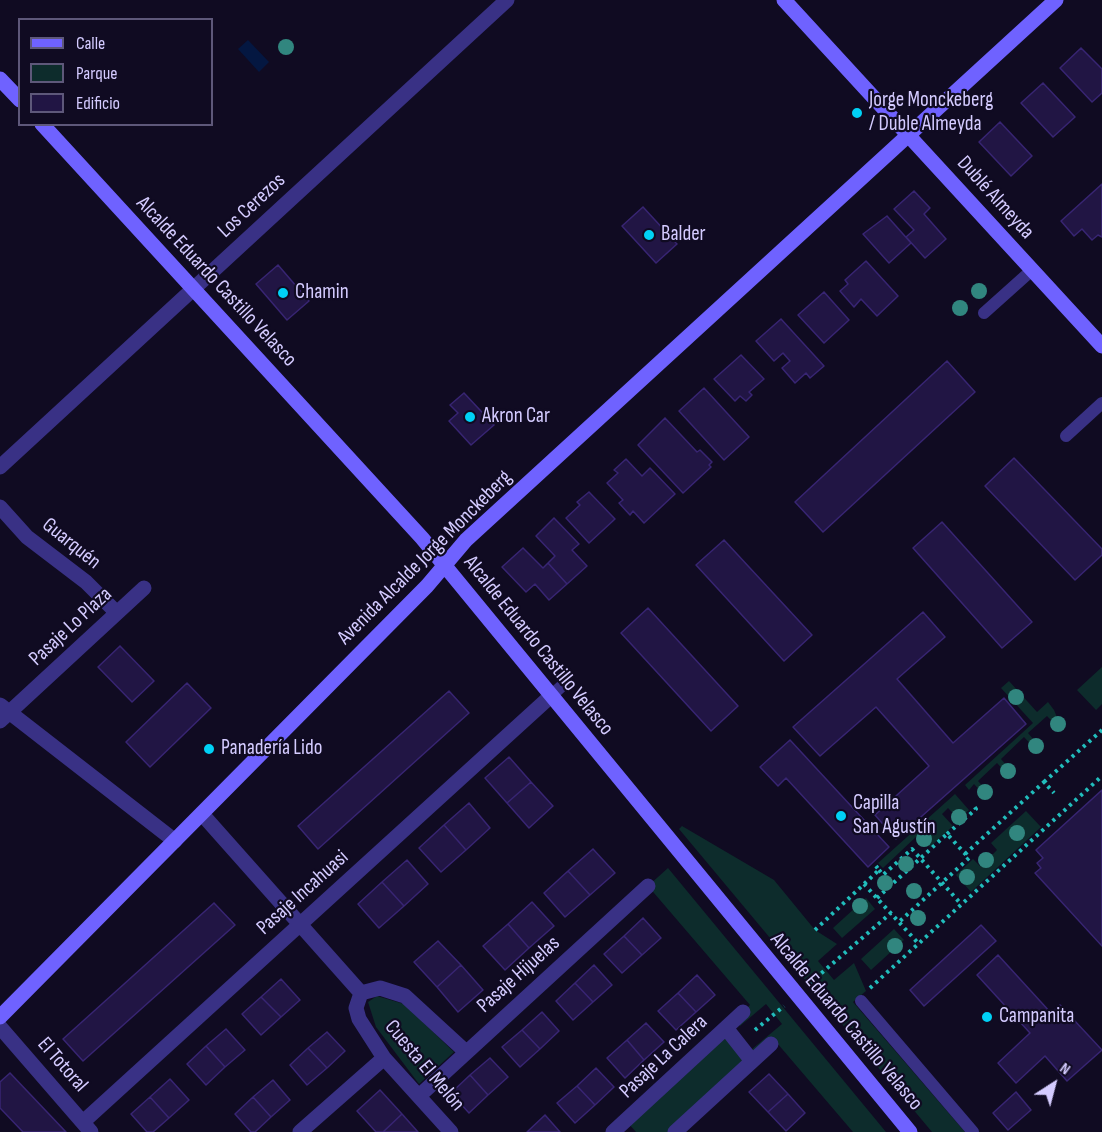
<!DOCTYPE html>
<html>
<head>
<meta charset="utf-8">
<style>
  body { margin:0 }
  #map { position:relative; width:1102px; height:1132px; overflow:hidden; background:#100b22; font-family:"Sofia Sans Condensed",sans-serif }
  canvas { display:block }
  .legend { position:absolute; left:18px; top:18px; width:195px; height:108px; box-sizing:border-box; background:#100b22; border:2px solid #5e587a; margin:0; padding:8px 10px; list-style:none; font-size:18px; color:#d4cbff }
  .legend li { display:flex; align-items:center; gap:12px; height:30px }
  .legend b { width:30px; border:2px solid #5e587a }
  .north { position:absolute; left:1024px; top:1054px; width:60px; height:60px; -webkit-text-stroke:4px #100b22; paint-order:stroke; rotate:36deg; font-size:16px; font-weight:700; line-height:24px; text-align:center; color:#d4cbff }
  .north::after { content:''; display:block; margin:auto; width:21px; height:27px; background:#d4cbff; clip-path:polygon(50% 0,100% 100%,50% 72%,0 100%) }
</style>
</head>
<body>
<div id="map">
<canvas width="1102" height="1132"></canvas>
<ul class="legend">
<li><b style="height:8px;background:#6f62ff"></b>Calle</li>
<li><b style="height:16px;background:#0d2c2c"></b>Parque</li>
<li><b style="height:16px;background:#211544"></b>Edificio</li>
</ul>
<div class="north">N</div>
</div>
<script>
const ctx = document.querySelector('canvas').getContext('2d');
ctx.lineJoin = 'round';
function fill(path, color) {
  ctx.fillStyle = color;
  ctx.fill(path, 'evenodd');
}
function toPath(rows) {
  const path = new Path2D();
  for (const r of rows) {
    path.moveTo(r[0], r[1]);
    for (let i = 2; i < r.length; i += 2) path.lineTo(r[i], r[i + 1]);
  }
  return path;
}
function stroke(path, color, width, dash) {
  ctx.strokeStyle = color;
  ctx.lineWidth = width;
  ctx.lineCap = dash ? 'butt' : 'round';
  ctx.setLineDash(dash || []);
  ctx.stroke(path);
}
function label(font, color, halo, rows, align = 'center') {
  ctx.font = font + ' "Sofia Sans Condensed",sans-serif';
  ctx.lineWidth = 4.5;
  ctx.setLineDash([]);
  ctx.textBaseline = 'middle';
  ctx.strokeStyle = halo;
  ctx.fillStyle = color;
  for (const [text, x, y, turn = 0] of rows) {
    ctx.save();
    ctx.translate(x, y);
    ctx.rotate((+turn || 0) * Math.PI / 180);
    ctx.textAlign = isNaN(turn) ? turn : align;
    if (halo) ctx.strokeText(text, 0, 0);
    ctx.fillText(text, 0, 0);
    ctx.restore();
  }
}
const green = toPath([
  [1102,667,1102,704,1096,710,1077,690],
  [1009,681,1037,712,1048,702,1054,710,1061,727,1059,728,1047,716,1028,733,1039,746,1036,750,1024,737,1001,759,1012,772,1008,775,997,763,978,781,989,793,985,796,974,784,969,790,965,785,1033,723,1001,688],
  [955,794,969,810,959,819,948,808,942,814,953,826,930,847,918,835,883,868,878,863],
  [1026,811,1041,827,971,892,956,875,973,859,980,866,986,857,988,859,997,850,991,843],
  [682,826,774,880,815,930,837,944,818,961,834,980,854,963,866,991,853,1002,965,1132,932,1132,679,829],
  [668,868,886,1132,853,1132,777,1043,757,1056,751,1050,782,1024,766,1004,740,1026,735,1020,750,1005,648,886],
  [866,898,875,909,842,938,833,928],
  [894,929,904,940,871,970,861,959],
  [377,996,404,1004,454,1052,419,1084,376,1027,368,1002],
  [725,1035,747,1061,671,1132,636,1132,628,1123]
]);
const water = toPath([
  [248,40,269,62,259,72,238,49]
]);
const building = toPath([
  [1081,48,1102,69,1102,93,1092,102,1060,68,1081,48],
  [1043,83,1075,117,1053,137,1021,103,1043,83],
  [1000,122,1032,156,1011,176,979,142,1000,122],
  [1102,184,1102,237,1098,235,1092,240,1082,229,1074,236,1061,221,1102,184],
  [914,191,930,208,924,214,946,239,925,258,906,237,914,230,894,209,914,191],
  [643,207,677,244,656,263,622,226,643,207],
  [887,216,911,243,889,263,863,234,887,216],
  [866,261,898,296,877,316,861,299,854,307,840,291,848,284,845,280,866,261],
  [278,265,309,301,287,320,256,284,278,265],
  [824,292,849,320,824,343,798,315,824,292],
  [781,319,824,366,810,378,806,373,795,383,782,368,790,361,783,353,774,361,756,341,781,319],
  [741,355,764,379,749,392,752,395,746,401,740,396,735,401,714,379,741,355],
  [947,361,975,392,823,532,795,502,947,361],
  [704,388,749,437,724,460,679,411,704,388],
  [464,393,494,425,471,445,449,421,458,413,450,405,464,393],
  [665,418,697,452,700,450,712,462,709,465,711,467,683,493,638,445,665,418],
  [1014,458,1102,549,1102,555,1075,580,985,486,1014,458],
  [626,459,642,476,650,468,675,494,644,523,633,511,630,515,619,503,623,500,607,483,618,473,614,470,626,459],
  [589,492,615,519,589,543,566,518,580,505,577,502,589,492],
  [554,518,579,544,572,550,587,566,567,584,548,563,555,556,536,536,554,518],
  [942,522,1032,622,1002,648,913,548,942,522],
  [724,540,812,635,784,661,696,565,724,540],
  [523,548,543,568,548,563,567,584,549,600,535,584,526,592,502,567,523,548],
  [648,608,738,706,711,731,621,633,648,608],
  [923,612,945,637,897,679,953,743,1004,698,1026,724,896,839,875,815,929,766,876,707,820,756,793,727,923,612],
  [120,646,154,681,132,702,98,667,120,646],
  [187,683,211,708,150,767,126,742,187,683],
  [449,691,469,713,318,849,298,826,449,691],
  [790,740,889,847,868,867,786,778,778,786,760,767,790,740],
  [509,757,531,782,507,803,485,778,509,757],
  [531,782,553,806,529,828,507,803,531,782],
  [1102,790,1102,946,1035,873,1041,868,1037,863,1043,858,1036,850,1102,790],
  [469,803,490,828,466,850,444,825,469,803],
  [444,825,466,850,441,872,419,848,444,825],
  [593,849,615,873,590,895,568,871,593,849],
  [407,860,428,884,404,906,382,882,407,860],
  [568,871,590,895,565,917,544,893,568,871],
  [382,882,404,906,379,928,358,904,382,882],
  [532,902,554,926,529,948,508,924,532,902],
  [214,903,235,925,83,1061,63,1039,214,903],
  [643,918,661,938,642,955,624,936,643,918],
  [508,924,529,948,505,970,483,946,508,924],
  [981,925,996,941,924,1006,910,990,981,925],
  [624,936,642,955,622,973,604,954,624,936],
  [438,941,461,965,437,987,414,962,438,941],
  [998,955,1051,1013,1060,1005,1102,1050,1067,1081,1045,1056,1016,1083,998,1063,1030,1033,977,975,998,955],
  [461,965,483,990,458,1012,437,987,461,965],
  [594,965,612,985,593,1002,575,983,594,965],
  [697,975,715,995,696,1012,678,993,697,975],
  [281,979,300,1000,281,1017,261,997,281,979],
  [575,983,593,1002,573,1020,556,1001,575,983],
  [678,993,696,1012,676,1030,658,1011,678,993],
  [261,997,281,1017,261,1035,242,1014,261,997],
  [542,1012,559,1031,540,1049,522,1030,542,1012],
  [646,1023,664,1042,644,1060,627,1040,646,1023],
  [226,1029,245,1050,225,1067,206,1046,226,1029],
  [522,1030,540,1049,520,1067,502,1047,522,1030],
  [327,1032,345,1051,327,1068,308,1048,327,1032],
  [627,1040,644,1060,625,1078,607,1058,627,1040],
  [206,1046,225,1067,206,1085,187,1064,206,1046],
  [308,1048,327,1068,307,1085,290,1065,308,1048],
  [490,1058,508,1077,488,1095,470,1075,490,1058],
  [596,1068,614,1087,595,1105,577,1086,596,1068],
  [10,1073,66,1132,23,1132,0,1108,0,1082,10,1073],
  [769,1074,788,1094,768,1112,749,1092,769,1074],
  [470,1075,488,1095,469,1113,451,1093,470,1075],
  [170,1079,189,1100,169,1118,150,1097,170,1079],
  [273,1080,290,1100,271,1117,253,1097,273,1080],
  [577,1086,595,1105,575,1123,557,1103,577,1086],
  [380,1090,402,1114,383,1132,376,1132,357,1111,380,1090],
  [1016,1092,1031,1110,1008,1130,993,1113,1016,1092],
  [788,1094,805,1113,786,1131,768,1112,788,1094],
  [150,1097,169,1118,153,1132,147,1132,131,1114,150,1097],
  [253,1097,271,1117,255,1132,251,1132,235,1114,253,1097],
  [402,1114,418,1132,383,1132,402,1114],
  [545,1115,560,1132,527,1132,545,1115]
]);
const path = toPath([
  [1044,782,1102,730],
  [947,834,976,809,974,806],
  [965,854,1044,782,1054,793],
  [879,870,883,875,912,849,961,904],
  [864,884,918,943],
  [877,898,947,834,969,858,899,922],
  [815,930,879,870,876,866],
  [810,983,891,913],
  [870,988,1102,776],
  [755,1030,784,1006]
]);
const service = toPath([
  [984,313,1032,270],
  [1066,436,1102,403],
  [552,695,564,684],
  [861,1001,973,1132]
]);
const minor = toPath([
  [0,467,507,0],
  [0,507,27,537,86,582,117,613],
  [0,705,175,841],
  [0,721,144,588],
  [202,814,361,993],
  [361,993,356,1008,359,1019,384,1058,451,1132],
  [361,993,380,988,405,996,466,1052],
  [0,1027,91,1132],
  [726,1028,752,1061],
  [419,1096,648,886],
  [83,1122,552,695],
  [300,1132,384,1058],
  [613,1132,743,1012],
  [675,1132,771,1044]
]);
const secondary = toPath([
  [784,0,1102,346],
  [0,79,20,100],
  [42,124,422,538,910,1132],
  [0,1017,427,586,466,540,1056,0]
]);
const trees = [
  [286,47],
  [979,291],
  [960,308],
  [1016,697],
  [1058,724],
  [1036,746],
  [1008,771],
  [985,792],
  [959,817],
  [1017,833],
  [924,839],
  [986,860],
  [906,864],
  [967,877],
  [885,883],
  [914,891],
  [860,906],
  [918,918],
  [895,946]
];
const markers = [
  [857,113,6,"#00d1f6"],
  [649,235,6,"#00d1f6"],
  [283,293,6,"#00d1f6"],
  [470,417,6,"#00d1f6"],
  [209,749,6,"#00d1f6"],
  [841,816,6,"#00d1f6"],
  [987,1017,6,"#00d1f6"]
];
const poiNames = [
  ["Jorge Monckeberg",869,101],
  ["/ Duble Almeyda",869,125],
  ["Balder",661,235],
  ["Chamin",295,293],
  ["Akron Car",482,417],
  ["Panadería Lido",221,749],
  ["Capilla",853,804],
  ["San Agustín",853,828],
  ["Campanita",999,1017]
];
const streetNames = [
  ["Dublé Almeyda",995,198,48],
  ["Los Cerezos",252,206,-43],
  ["Alcalde Eduardo Castillo Velasco",216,282,47],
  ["Guarquén",71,544,39],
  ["Avenida Alcalde Jorge Monckeberg",425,558,-45],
  ["Pasaje Lo Plaza",71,627,-43],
  ["Alcalde Eduardo Castillo Velasco",538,646,51],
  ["Pasaje Incahuasi",303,893,-42],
  ["Pasaje Hijuelas",519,975,-42],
  ["Alcalde Eduardo Castillo Velasco",846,1022,50],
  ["Pasaje La Calera",664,1057,-43],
  ["El Totoral",62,1065,49],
  ["Cuesta El Melón",424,1066,50]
];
fill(green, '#0d2c2c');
fill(water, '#041741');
fill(building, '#211544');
stroke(building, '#382573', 1.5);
stroke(path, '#21bdbc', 4, [3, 4.5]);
stroke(service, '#393185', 12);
stroke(minor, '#393185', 15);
stroke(secondary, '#6f62ff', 15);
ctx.fillStyle = '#31867f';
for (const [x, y] of trees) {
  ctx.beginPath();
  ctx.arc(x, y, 8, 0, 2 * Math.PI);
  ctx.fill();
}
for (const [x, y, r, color] of markers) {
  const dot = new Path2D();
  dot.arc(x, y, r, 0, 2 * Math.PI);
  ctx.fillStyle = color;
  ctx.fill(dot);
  stroke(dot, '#100b22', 2);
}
label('21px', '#d4cbff', '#100b22', poiNames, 'left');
label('21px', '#d4cbff', '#100b22', streetNames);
</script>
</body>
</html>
